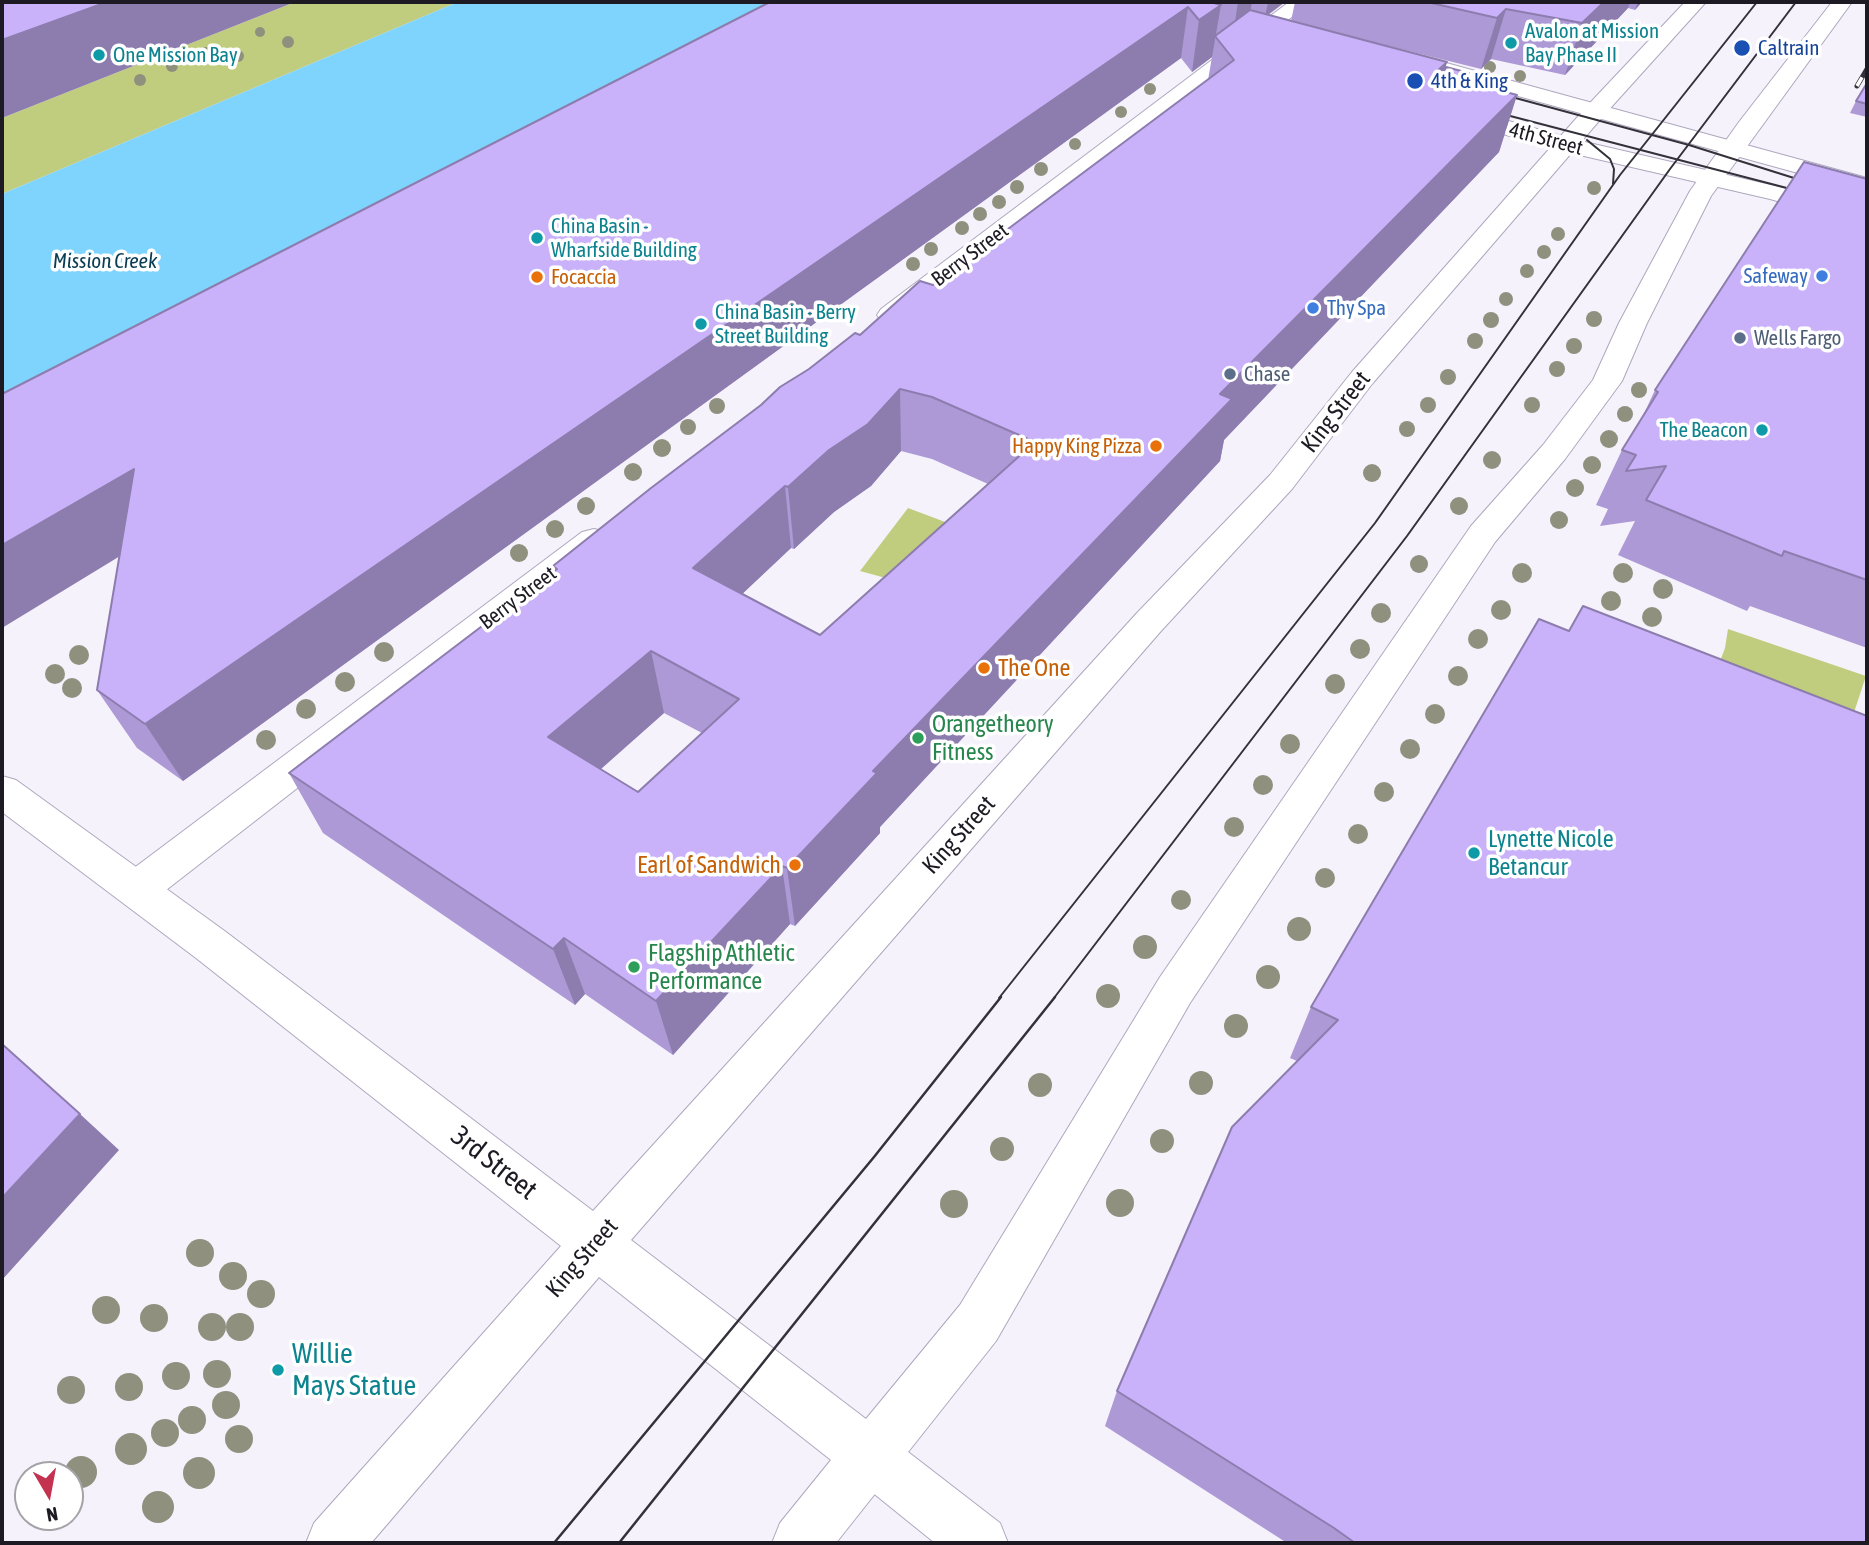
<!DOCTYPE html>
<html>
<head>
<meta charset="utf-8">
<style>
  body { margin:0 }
  #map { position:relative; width:1869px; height:1545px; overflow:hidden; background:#f5f2fc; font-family:"Asap Condensed",sans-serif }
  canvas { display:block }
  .frame { position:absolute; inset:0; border:4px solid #1d1a23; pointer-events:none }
  .north { position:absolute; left:14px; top:1461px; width:70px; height:70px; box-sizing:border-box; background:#fff; border:2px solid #a5a3a7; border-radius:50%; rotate:170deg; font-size:19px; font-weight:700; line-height:28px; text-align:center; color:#1d1a23 }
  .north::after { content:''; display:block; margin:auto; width:24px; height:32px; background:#c33350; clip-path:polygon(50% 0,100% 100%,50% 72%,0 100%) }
</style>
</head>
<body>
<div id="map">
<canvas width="1869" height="1545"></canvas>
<div class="frame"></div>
<div class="north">N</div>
</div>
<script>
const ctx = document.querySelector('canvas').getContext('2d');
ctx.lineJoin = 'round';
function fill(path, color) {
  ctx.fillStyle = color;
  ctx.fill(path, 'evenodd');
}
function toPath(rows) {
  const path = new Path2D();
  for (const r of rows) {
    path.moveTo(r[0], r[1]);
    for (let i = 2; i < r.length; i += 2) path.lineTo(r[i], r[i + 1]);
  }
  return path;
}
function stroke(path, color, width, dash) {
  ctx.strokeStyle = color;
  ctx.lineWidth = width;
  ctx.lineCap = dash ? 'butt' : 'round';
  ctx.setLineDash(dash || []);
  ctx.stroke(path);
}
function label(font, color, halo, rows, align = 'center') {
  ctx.font = font + ' "Asap Condensed",sans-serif';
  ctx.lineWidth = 7;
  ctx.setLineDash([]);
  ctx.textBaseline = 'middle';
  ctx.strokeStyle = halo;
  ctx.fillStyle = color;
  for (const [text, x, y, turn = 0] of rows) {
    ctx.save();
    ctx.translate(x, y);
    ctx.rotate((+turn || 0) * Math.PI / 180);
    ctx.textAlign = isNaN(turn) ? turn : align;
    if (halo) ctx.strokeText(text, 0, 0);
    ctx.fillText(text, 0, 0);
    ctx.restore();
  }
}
const green = toPath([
  [295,2,458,2,2,194,2,118],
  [908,508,961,528,904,583,860,571],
  [1728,629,1866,676,1841,752,1719,664,1725,648]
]);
const water = toPath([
  [458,2,811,2,2,421,2,194]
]);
const minor = toPath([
  [1289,2,1311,2,901,321,891,323,881,321,877,315,881,309,1289,2],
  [594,529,606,532,610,540,606,548,152,901,137,906,122,901,116,889,122,877,582,532,594,529]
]);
const secondary = toPath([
  [1417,55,1867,178,1867,192,1409,66,1406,61,1409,56,1417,55],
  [1456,106,1572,139,1775,186,1867,210,1867,226,1770,199,1558,150,1448,118,1445,113,1448,108,1456,106],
  [871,1430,890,1438,1000,1523,1008,1543,935,1543,852,1476,844,1457,852,1438,871,1430]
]);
const primary = toPath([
  [1685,2,1706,2,1605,114,1372,384,1292,489,1161,631,631,1240,866,1419,960,1305,1160,977,1471,526,1543,445,1593,380,1619,323,1690,191,1739,122,1832,2,1852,2,1711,196,1647,323,1622,381,1565,459,1495,542,1190,1003,996,1341,836,1543,772,1543,780,1523,831,1460,599,1277,371,1543,306,1543,314,1523,561,1246,196,958,2,812,2,776,16,780,226,932,593,1211,1137,613,1270,475,1352,372,1589,104,1685,2]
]);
const tramFar1 = toPath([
  [1497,93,1689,145,1813,184],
  [1491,111,1806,193],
  [1587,140,1610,159,1614,169,1613,184],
  [999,998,1375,523,1620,175,1757,2],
  [1054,998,1407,536,1670,169,1796,2]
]);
const tram = toPath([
  [554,1543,874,1157,1001,997],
  [619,1543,1055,997]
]);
const rail = toPath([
  [1857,86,1867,69]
]);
const trees = [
  [260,32,5],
  [288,42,6],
  [206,53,6],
  [238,56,6],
  [172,66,6],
  [1490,67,6],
  [1520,76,6],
  [140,80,6],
  [1150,89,6],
  [1121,112,6],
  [1075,144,6],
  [1041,169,7],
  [1017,187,7],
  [1594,188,7],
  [999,202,7],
  [980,214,7],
  [962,228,7],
  [1558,234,7],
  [931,249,7],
  [1544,252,7],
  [913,264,7],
  [1527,271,7],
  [1506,299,7],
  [1594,319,8],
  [1491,320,8],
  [1475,341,8],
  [1574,346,8],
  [1557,369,8],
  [1448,377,8],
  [1639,390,8],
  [1428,405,8],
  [1532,405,8],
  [717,406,8],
  [1625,414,8],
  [688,427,8],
  [1407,429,8],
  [1609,439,9],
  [662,448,9],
  [1492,460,9],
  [1592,465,9],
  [633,472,9],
  [1372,473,9],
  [1575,488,9],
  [586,506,9],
  [1459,506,9],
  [1559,520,9],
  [555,529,9],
  [519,553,9],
  [1419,564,9],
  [1522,573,10],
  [1623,573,10],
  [1663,589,10],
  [1611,601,10],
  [1501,610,10],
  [1381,613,10],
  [1652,617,10],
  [1478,639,10],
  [1360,649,10],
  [384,652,10],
  [79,655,10],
  [55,674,10],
  [1458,676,10],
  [345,682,10],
  [1335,684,10],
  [72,688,10],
  [306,709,10],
  [1435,714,10],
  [266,740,10],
  [1290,744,10],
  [1410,749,10],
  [1263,785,10],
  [1384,792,10],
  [1234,827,10],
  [1358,834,10],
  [1325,878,10],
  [1181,900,10],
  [1299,929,12],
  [1145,947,12],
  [1268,977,12],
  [1108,996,12],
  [1236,1026,12],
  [1201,1083,12],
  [1040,1085,12],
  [1162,1141,12],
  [1002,1149,12],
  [1120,1203,14],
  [954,1204,14],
  [200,1253,14],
  [233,1276,14],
  [261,1294,14],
  [106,1310,14],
  [154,1318,14],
  [212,1327,14],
  [240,1327,14],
  [217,1374,14],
  [176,1376,14],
  [129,1387,14],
  [71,1390,14],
  [226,1405,14],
  [192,1420,14],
  [165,1433,14],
  [239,1439,14],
  [131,1449,16],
  [81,1472,16],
  [199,1473,16],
  [158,1507,16]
];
const wall = toPath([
  [770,2,1285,2,1268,15,1291,21,1295,2,1642,2,1635,10,1628,8,1565,75,1491,59,1481,69,1376,43,1446,67,1469,73,1467,82,1517,95,1499,152,1224,440,1220,461,880,827,880,833,795,926,790,924,673,1055,585,994,575,1005,323,833,289,773,554,571,553,566,809,369,933,285,1208,80,1212,57,1192,72,1181,58,183,781,137,748,97,690],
  [901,451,932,459,988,484,820,635,742,594,791,548,794,549,834,512,871,486],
  [664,713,702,733,638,792,601,769],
  [1867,83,1867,117,1850,113,1856,101],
  [1867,179,1867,648,1750,606,1747,611,1618,555,1635,521,1600,526,1608,509,1596,505,1622,450,1641,420,1655,390],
  [1539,619,1867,1543,1287,1543,1105,1426,1117,1391,1297,1061,1290,1058,1311,1007]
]);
const shadedWall = toPath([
  [107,2,295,2,2,118,2,40],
  [1238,2,1252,2,1247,30,1232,41],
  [1268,2,1285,2,1265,17],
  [1604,2,1630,2,1628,8,1565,75,1582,23],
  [1638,2,1642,2,1635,10],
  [1221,5,1212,57,1192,72,1199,20],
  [1188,7,1181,58,183,781,145,724],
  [1506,9,1491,59,1481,69,1497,18],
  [1447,62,1432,118,1435,73],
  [1469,73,1466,84,1451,91],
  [1517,95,1499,152,1224,440,1220,461,880,827,880,833,795,926,787,868,873,771,1220,394],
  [900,389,901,451,871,486,834,512,794,549,788,487],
  [134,469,166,528,2,628,2,545],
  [785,486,791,548,704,630,693,568],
  [651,651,664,713,568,798,548,737],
  [782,866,790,924,673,1055,656,1001],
  [564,938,585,994,575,1005,553,949],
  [80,1114,119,1150,2,1280,2,1198]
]);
const building = toPath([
  [2,2,107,2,2,40,2,2],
  [770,2,1210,2,1221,5,1199,20,1188,7,145,724,97,690,134,469,2,545,2,394,770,2],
  [1427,2,1604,2,1582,23,1506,9,1497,18,1427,2],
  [1250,10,1447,62,1435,73,1517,95,1220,394,1232,399,873,771,877,773,787,868,782,866,656,1001,564,938,553,949,289,773,557,569,553,566,651,488,761,405,780,387,809,369,855,333,860,335,920,281,933,285,1234,60,1215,36,1250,10],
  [900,389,932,397,1035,442,820,635,693,568,785,486,788,487,829,450,868,424,900,389],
  [651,651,739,699,638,792,548,737,651,651],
  [1446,67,1469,73,1461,80,1443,76,1446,67],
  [1867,83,1867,104,1856,101,1867,83],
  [1804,162,1867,179,1867,580,1784,551,1782,556,1646,500,1666,466,1626,471,1636,455,1622,450,1658,392,1655,390,1804,162],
  [1583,606,1867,716,1867,1543,1355,1543,1334,1528,1117,1391,1232,1127,1338,1020,1311,1007,1539,619,1569,631,1583,606],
  [2,1044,80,1114,2,1198,2,1044]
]);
const markers = [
  [1511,43,7,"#0f9aa8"],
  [1742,48,9,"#1a4fb4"],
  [99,55,7,"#0f9aa8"],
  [1415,81,9,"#1a4fb4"],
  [537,238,7,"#0f9aa8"],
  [1822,276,7,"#3f7fe0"],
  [537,277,7,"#e8710a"],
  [1313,308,7,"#3f7fe0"],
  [701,324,7,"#0f9aa8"],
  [1740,338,7,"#5c6f8a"],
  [1230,374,7,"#5c6f8a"],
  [1762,430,7,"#0f9aa8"],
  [1156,446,7,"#e8710a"],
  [984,668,7,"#e8710a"],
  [918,738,7,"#2e9e5b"],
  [1474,853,7,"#0f9aa8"],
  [795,865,7,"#e8710a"],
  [634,967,7,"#2e9e5b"],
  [278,1370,7,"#0f9aa8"]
];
const farCulturenames = [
  ["Avalon at Mission",1525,31],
  ["Bay Phase II",1525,55],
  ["One Mission Bay",113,55],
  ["China Basin -",551,226],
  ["Wharfside Building",551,250],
  ["China Basin - Berry",715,312],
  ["Street Building",715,336],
  ["The Beacon",1748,430,"right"]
];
const farTransitnames = [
  ["Caltrain",1758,48],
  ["4th & King",1431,81]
];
const farStreetnames = [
  ["4th Street",1546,139,15],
  ["Berry Street",970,255,-37],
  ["Berry Street",518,598,-37]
];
const farWaternames = [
  ["Mission Creek",105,261]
];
const farShopnames = [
  ["Safeway",1808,276],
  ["Thy Spa",1327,308,"left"]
];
const farFoodnames = [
  ["Focaccia",551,277],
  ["Happy King Pizza",1142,446,"right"]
];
const farServicenames = [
  ["Wells Fargo",1754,338],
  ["Chase",1244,374]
];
const streetNames = [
  ["King Street",1336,412,-52],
  ["King Street",959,835,-48],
  ["King Street",582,1258,-49]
];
const foodNames = [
  ["The One",998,668],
  ["Earl of Sandwich",781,865,"right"]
];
const leisureNames = [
  ["Orangetheory",932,724],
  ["Fitness",932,752],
  ["Flagship Athletic",648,953],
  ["Performance",648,981]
];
const cultureNames = [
  ["Lynette Nicole",1488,839],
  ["Betancur",1488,867]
];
const nearStreetnames = [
  ["3rd Street",494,1163,38]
];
const nearCulturenames = [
  ["Willie",292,1354],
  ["Mays Statue",292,1386]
];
fill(green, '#c1cd7e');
fill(water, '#7fd4fe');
stroke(minor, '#aea7be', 2);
stroke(secondary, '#aea7be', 2);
stroke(primary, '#aea7be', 2);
fill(minor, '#fff');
fill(secondary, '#fff');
fill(primary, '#fff');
stroke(tramFar1, '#34313a', 2);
stroke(tram, '#34313a', 2.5);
stroke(rail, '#34313a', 5);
stroke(rail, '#fff', 3.5, [10]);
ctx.fillStyle = '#8f917e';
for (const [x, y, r] of trees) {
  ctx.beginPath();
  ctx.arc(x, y, r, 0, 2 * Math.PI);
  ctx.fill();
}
fill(wall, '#ad99d6');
fill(shadedWall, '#8d7dae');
fill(building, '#c9b2f9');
stroke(building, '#8d7dae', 2);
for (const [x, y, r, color] of markers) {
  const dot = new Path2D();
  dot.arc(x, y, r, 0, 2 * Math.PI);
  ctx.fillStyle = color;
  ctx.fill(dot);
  stroke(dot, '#fff', 2.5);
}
label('21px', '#0d838f', '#fff', farCulturenames, 'left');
label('21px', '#164399', '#fff', farTransitnames, 'left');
label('21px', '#1d1a23', '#fff', farStreetnames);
label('italic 21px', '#083c51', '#fff', farWaternames);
label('21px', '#366cbe', '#fff', farShopnames, 'right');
label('21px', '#c56008', '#fff', farFoodnames, 'left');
label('21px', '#4e5e75', '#fff', farServicenames, 'left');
label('24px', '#1d1a23', '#fff', streetNames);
label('24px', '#c56008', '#fff', foodNames, 'left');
label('24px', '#27864d', '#fff', leisureNames, 'left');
label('24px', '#0d838f', '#fff', cultureNames, 'left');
label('28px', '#1d1a23', '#fff', nearStreetnames);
label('28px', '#0d838f', '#fff', nearCulturenames, 'left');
</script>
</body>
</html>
